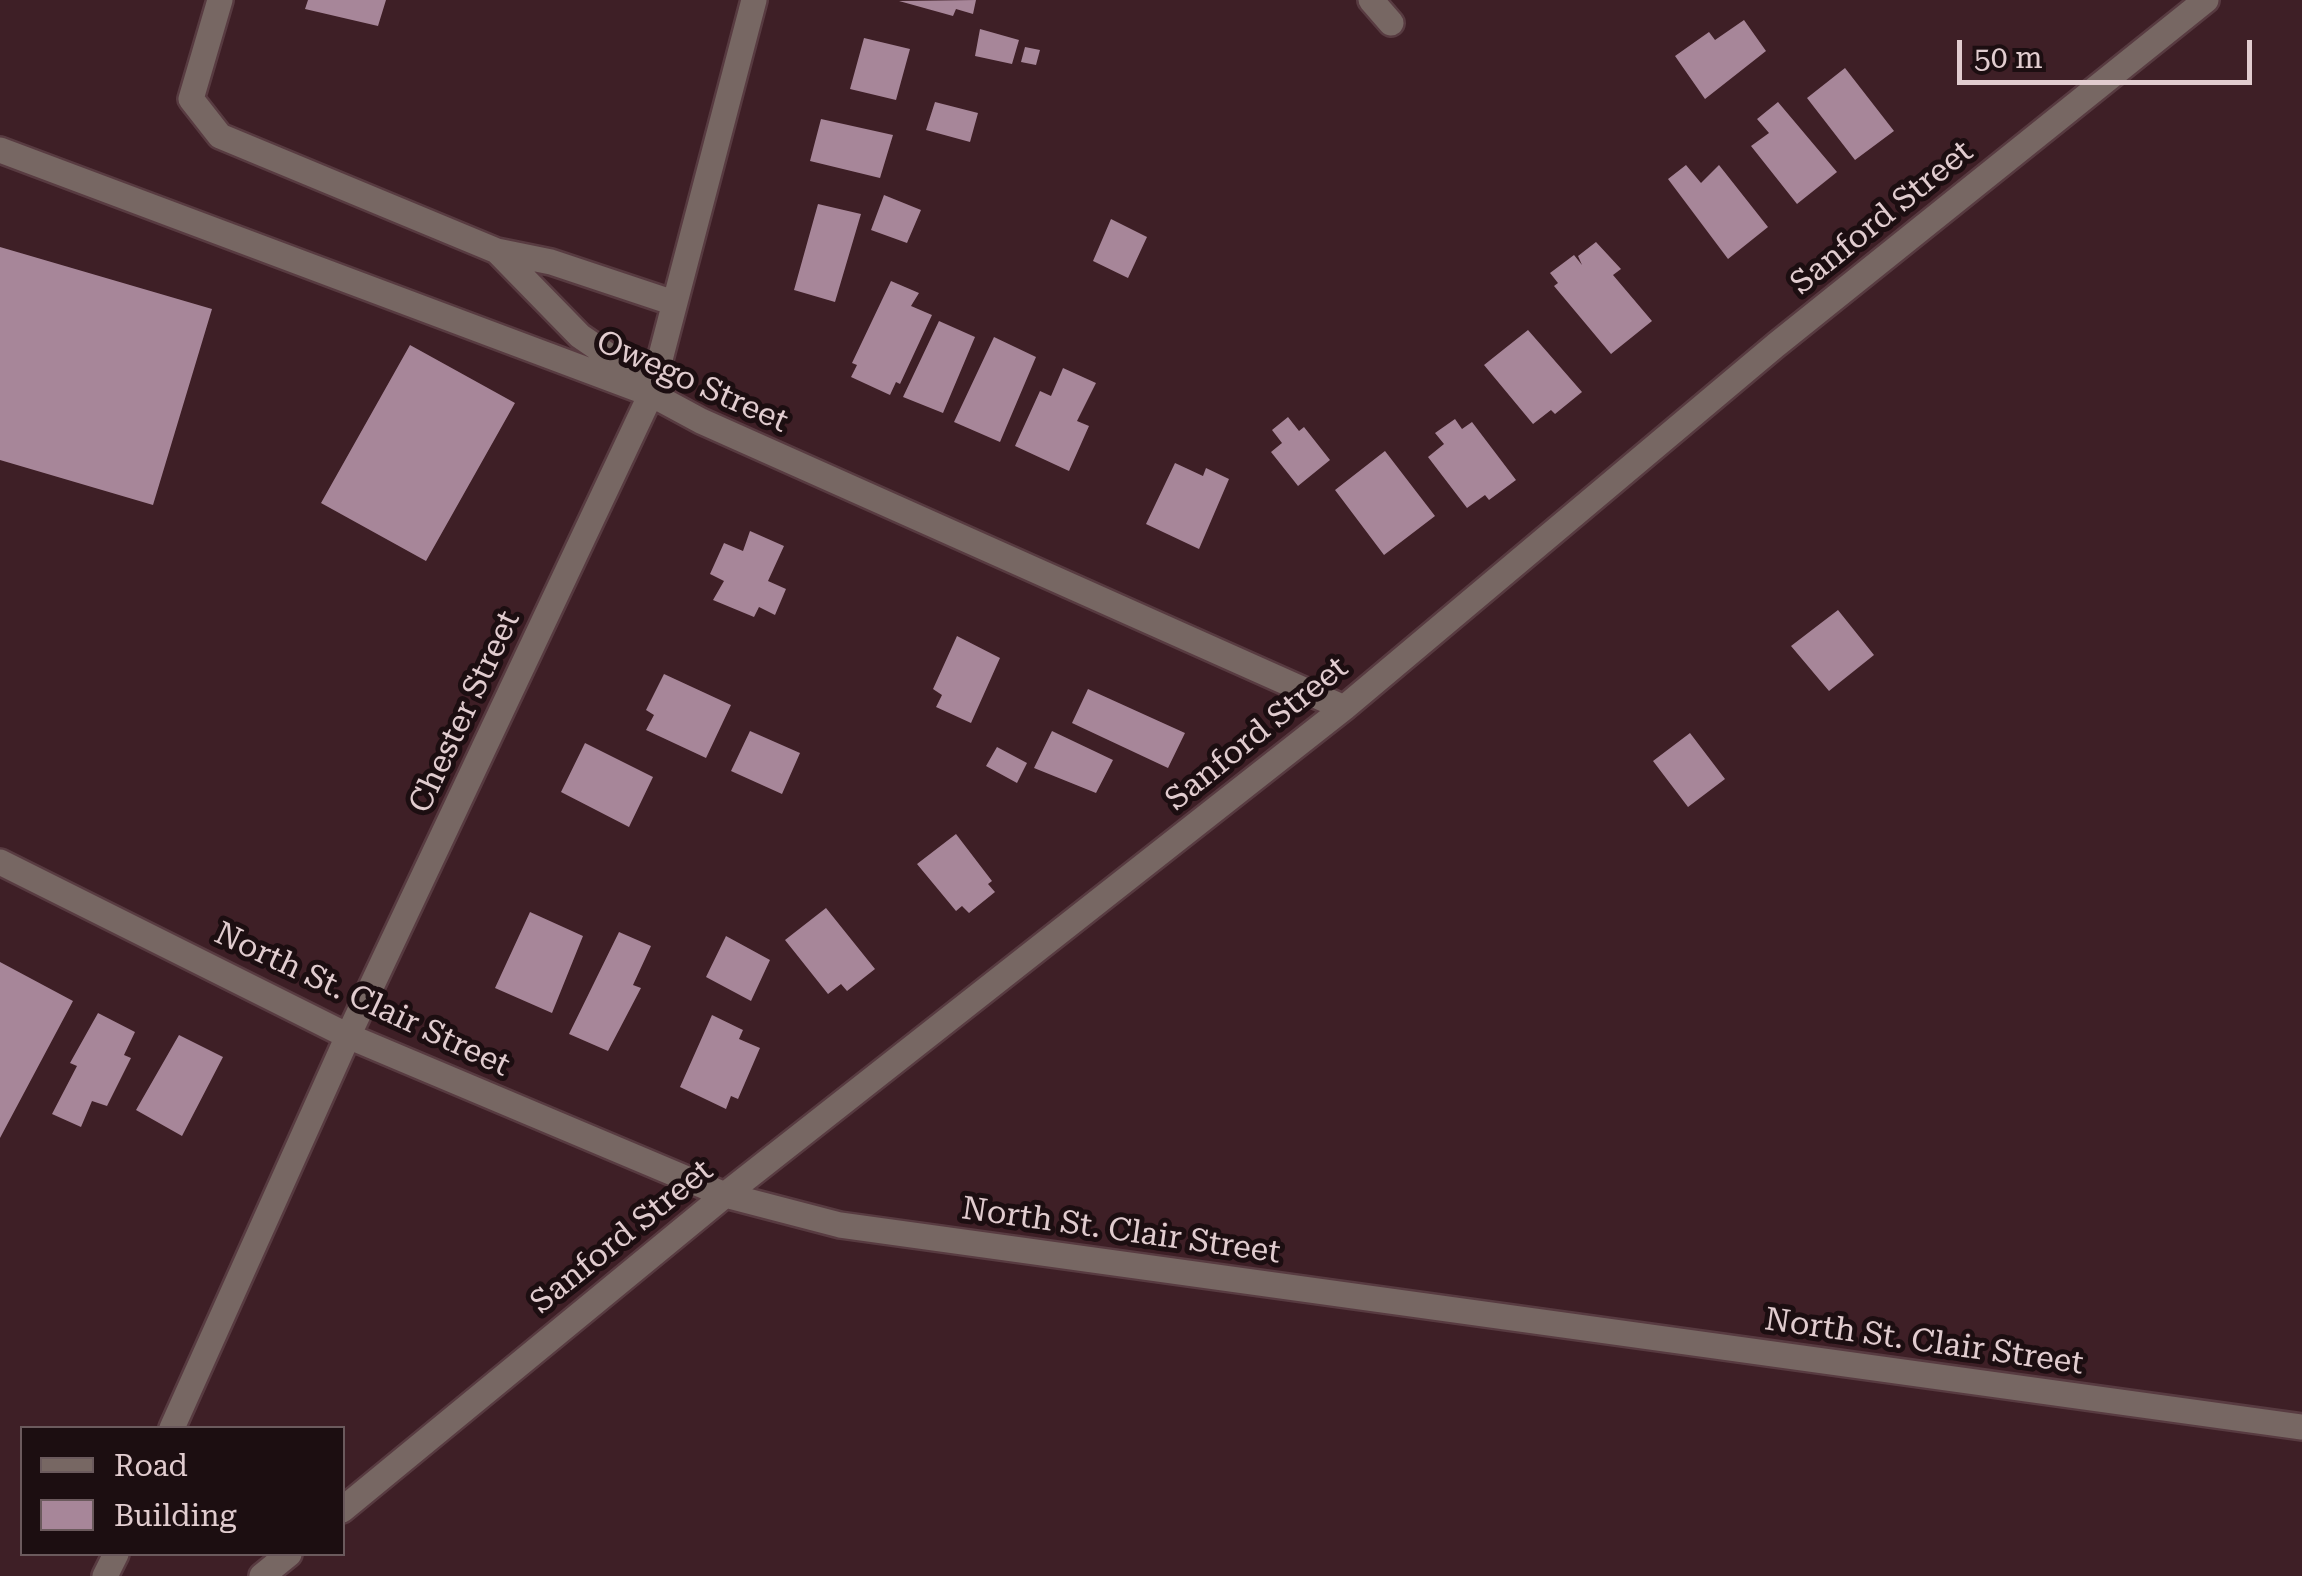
<!DOCTYPE html>
<html>
<head>
<meta charset="utf-8">
<style>
  body { margin:0 }
  #map { position:relative; width:2302px; height:1576px; overflow:hidden; background:#3e1f26; font-family:"Roboto Serif",serif }
  canvas { display:block }
  .legend { position:absolute; left:20px; top:1426px; width:325px; height:130px; box-sizing:border-box; background:#1c0e11; border:2px solid #6b5a5d; margin:0; padding:12px 18px; list-style:none; font-size:30px; color:#e1cccf }
  .legend li { display:flex; align-items:center; gap:20px; height:50px }
  .legend b { width:50px; border:2px solid #6b5a5d }
  .scale { position:absolute; left:1957px; top:40px; width:295px; height:45px; box-sizing:border-box; border:5px solid #e1cccf; border-top:0; padding-left:12px; font-size:30px; line-height:35px; white-space:nowrap; color:#e1cccf; -webkit-text-stroke:8px #1c0e11; paint-order:stroke }
</style>
</head>
<body>
<div id="map">
<canvas width="2302" height="1576"></canvas>
<ul class="legend">
<li><b style="height:12px;background:#776763"></b>Road</li>
<li><b style="height:28px;background:#a78699"></b>Building</li>
</ul>
<div class="scale">50 m</div>
</div>
<script>
const ctx = document.querySelector('canvas').getContext('2d');
ctx.lineJoin = 'round';
function fill(path, color) {
  ctx.fillStyle = color;
  ctx.fill(path, 'evenodd');
}
function toPath(rows) {
  const path = new Path2D();
  for (const r of rows) {
    path.moveTo(r[0], r[1]);
    for (let i = 2; i < r.length; i += 2) path.lineTo(r[i], r[i + 1]);
  }
  return path;
}
function stroke(path, color, width, dash) {
  ctx.strokeStyle = color;
  ctx.lineWidth = width;
  ctx.lineCap = dash ? 'butt' : 'round';
  ctx.setLineDash(dash || []);
  ctx.stroke(path);
}
function label(font, color, halo, rows, align = 'center') {
  ctx.font = font + ' "Roboto Serif",serif';
  ctx.lineWidth = 10;
  ctx.setLineDash([]);
  ctx.textBaseline = 'middle';
  ctx.strokeStyle = halo;
  ctx.fillStyle = color;
  for (const [text, x, y, turn = 0] of rows) {
    ctx.save();
    ctx.translate(x, y);
    ctx.rotate((+turn || 0) * Math.PI / 180);
    ctx.textAlign = isNaN(turn) ? turn : align;
    if (halo) ctx.strokeText(text, 0, 0);
    ctx.fillText(text, 0, 0);
    ctx.restore();
  }
}
const building = toPath([
  [308,0,386,0,378,26,305,9],
  [976,0,973,14,956,9,953,16,899,1],
  [1744,20,1766,51,1705,99,1675,56,1709,32,1715,40],
  [980,29,1019,40,1012,64,975,56],
  [864,38,910,49,896,100,850,89],
  [1025,47,1040,50,1036,65,1021,62],
  [1845,68,1894,131,1855,160,1807,98],
  [935,102,978,113,970,142,926,130],
  [1778,102,1837,172,1797,204,1751,146,1769,133,1757,119],
  [821,119,893,135,880,178,810,161],
  [1686,165,1701,183,1719,165,1768,227,1728,259,1668,179],
  [884,195,921,210,907,243,871,230],
  [818,204,861,214,835,302,794,290],
  [1111,219,1147,237,1128,278,1093,261],
  [1596,242,1621,269,1613,275,1652,321,1611,354,1554,286,1558,283,1550,273,1574,255,1582,265,1578,256],
  [0,247,212,309,153,505,0,460],
  [891,281,919,293,911,306,932,315,900,384,896,382,890,395,851,377,857,365,852,363],
  [939,321,975,337,943,413,903,397],
  [1528,330,1582,392,1555,414,1551,410,1533,424,1484,365],
  [994,337,1036,357,1000,442,954,422],
  [410,345,515,403,426,561,321,503],
  [1063,368,1096,383,1077,421,1089,426,1069,471,1015,446,1040,391,1051,396],
  [1288,417,1299,431,1304,427,1330,460,1298,486,1271,452,1282,443,1272,430],
  [1455,419,1462,429,1472,422,1516,480,1489,500,1485,495,1467,508,1428,457,1444,444,1435,433],
  [1385,451,1435,516,1384,555,1335,490],
  [1175,463,1203,476,1206,468,1229,479,1199,549,1146,524],
  [750,531,784,546,768,581,786,589,775,615,759,607,754,617,713,600,724,581,710,574,724,543,743,551],
  [1838,610,1874,655,1829,691,1791,646],
  [957,636,1000,658,971,723,936,707,942,695,933,689],
  [664,674,731,705,706,758,646,730,654,715,646,710],
  [1088,689,1185,733,1168,768,1072,723],
  [750,731,800,753,782,794,731,771],
  [1052,731,1113,760,1096,793,1034,768],
  [1690,733,1725,779,1688,807,1653,761],
  [585,743,653,777,629,827,561,792],
  [997,747,1027,763,1017,783,986,766],
  [956,834,992,881,988,884,995,892,969,913,962,906,956,911,917,864],
  [826,908,875,969,847,991,841,984,828,994,785,940],
  [530,912,583,936,552,1013,495,988],
  [619,932,651,946,633,985,641,988,608,1051,569,1034],
  [726,936,770,960,751,1001,706,977],
  [0,962,73,1001,0,1138],
  [98,1013,135,1032,124,1055,131,1058,107,1106,92,1101,81,1127,52,1114,77,1066,70,1063],
  [712,1015,743,1030,739,1039,760,1048,738,1099,731,1096,726,1109,680,1087],
  [179,1035,223,1057,182,1136,136,1110]
]);
const minor = toPath([
  [220,0,191,99,220,136,497,251,551,262,674,303],
  [1371,0,1391,23],
  [0,150,651,394,701,421,1344,708],
  [497,251,580,336,618,362,657,370],
  [0,862,348,1036,725,1195,840,1225,2302,1427],
  [172,1428,348,1036,651,394,754,0],
  [342,1510,725,1195,1344,708,1776,345,2206,0],
  [105,1576,116,1554],
  [262,1576,289,1554]
]);
const streetNames = [
  ["Sanford Street",1882,218,-39],
  ["Owego Street",692,382,24],
  ["Chester Street",465,712,-65],
  ["Sanford Street",1257,734,-39],
  ["North St. Clair Street",362,1000,25],
  ["North St. Clair Street",1121,1231,8],
  ["Sanford Street",622,1237,-39],
  ["North St. Clair Street",1924,1342,8]
];
fill(building, '#a78699');
stroke(minor, '#583b41', 30);
stroke(minor, '#776763', 25);
label('32px', '#e1cccf', '#1c0e11', streetNames);
</script>
</body>
</html>
